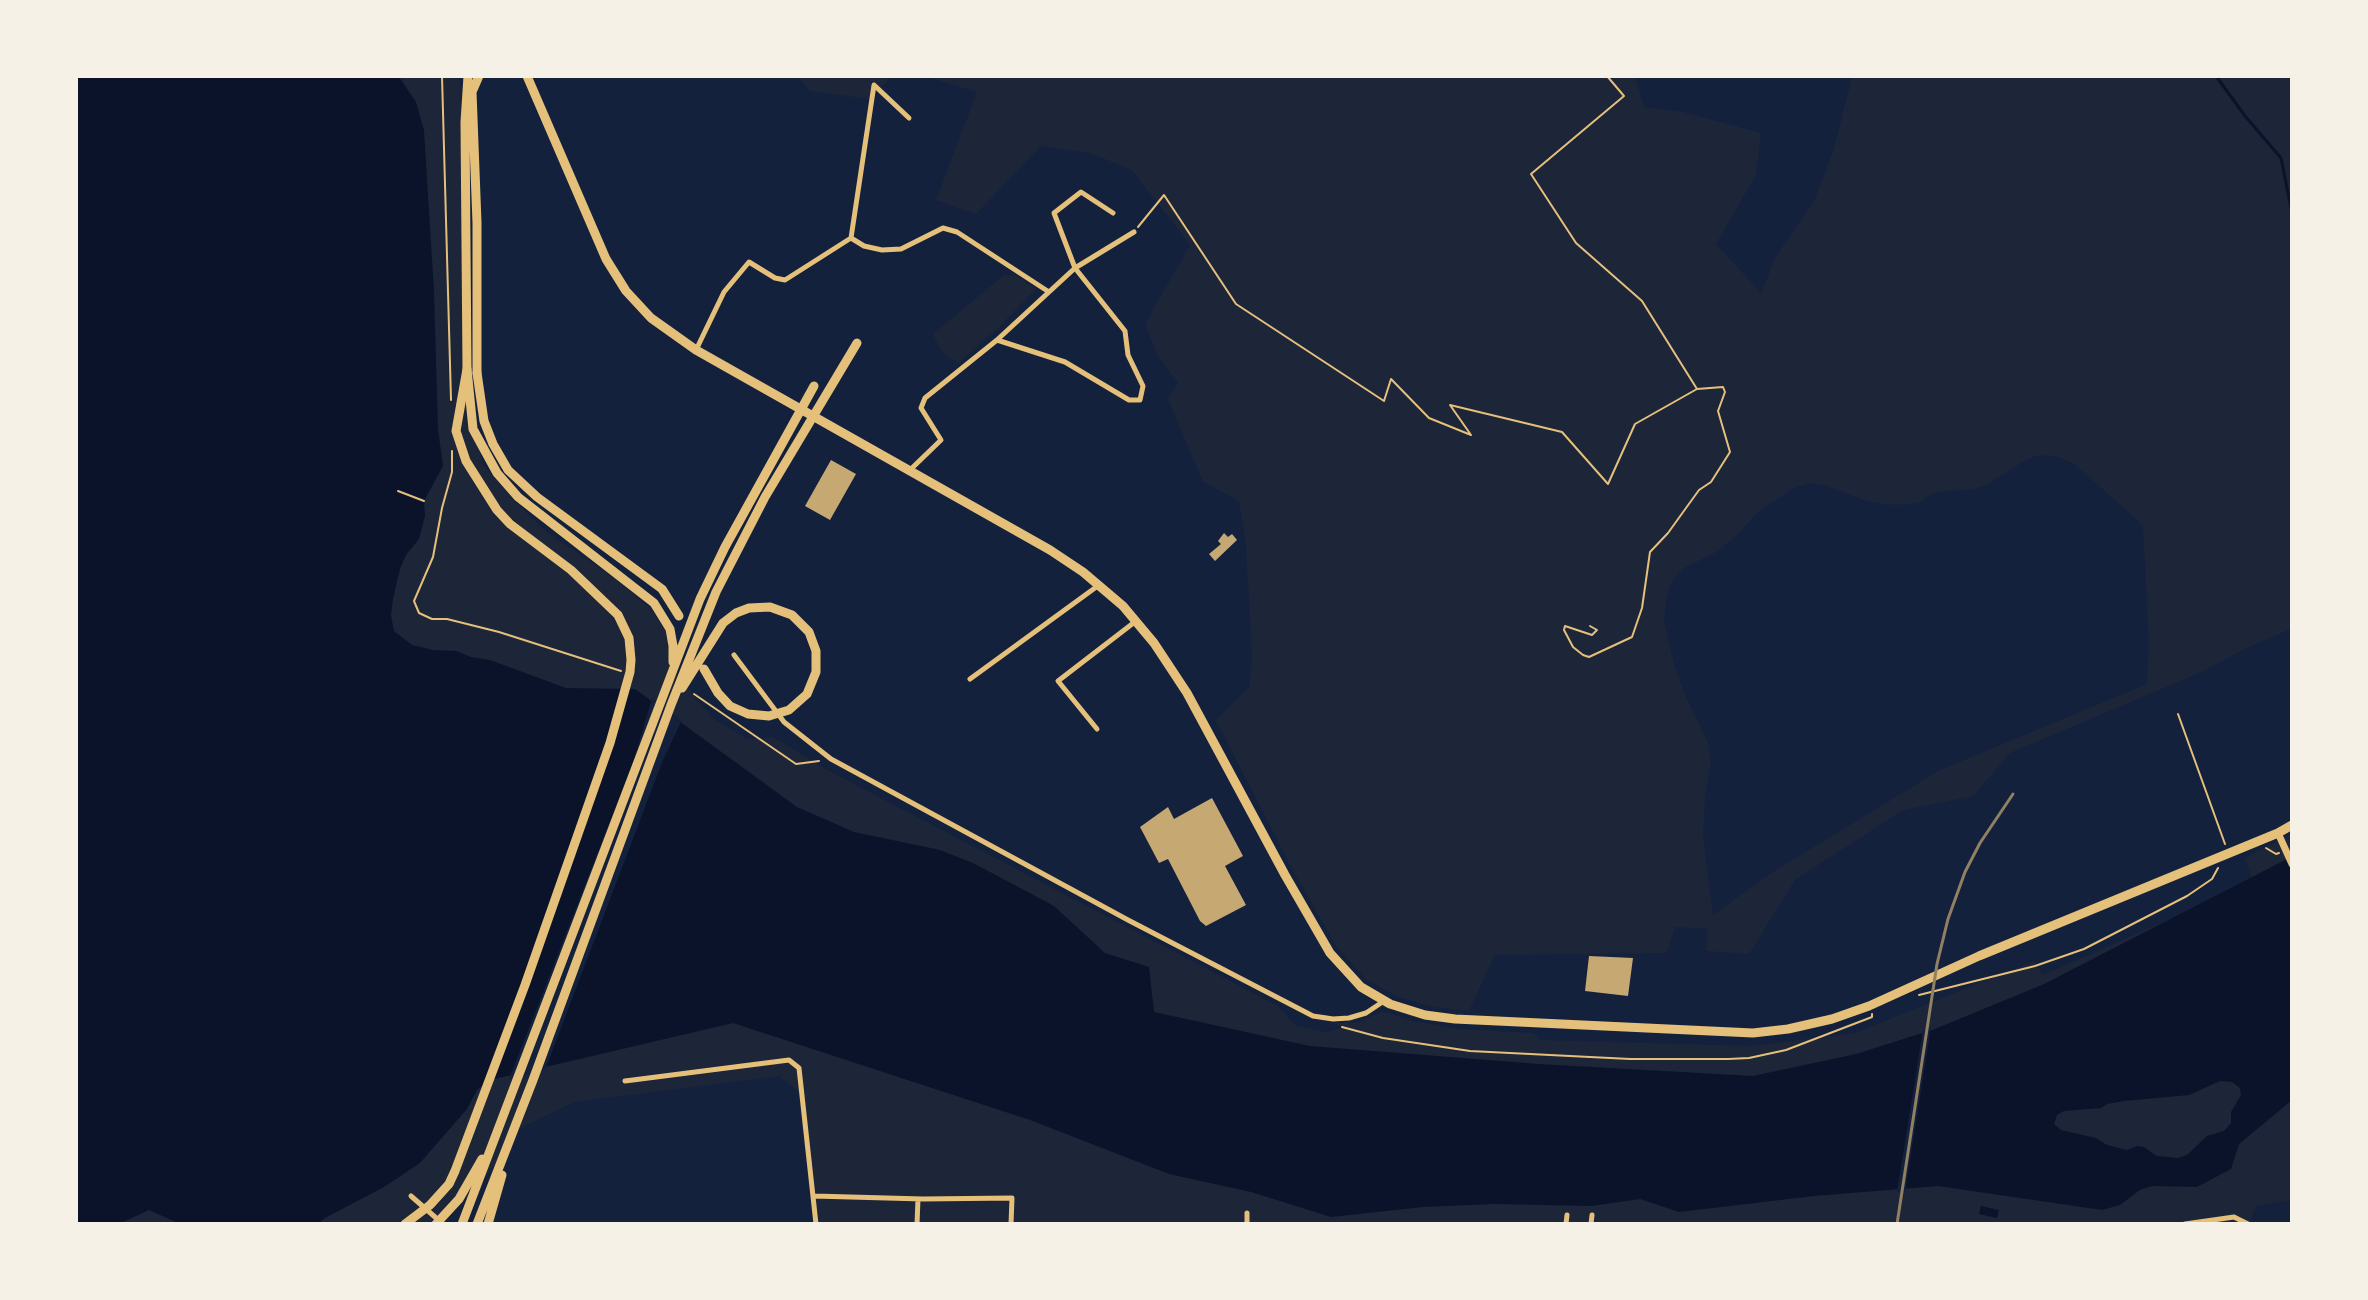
<!DOCTYPE html>
<html>
<head>
<meta charset="utf-8">
<style>
  body { margin:0 }
  #map { position:relative; width:2368px; height:1300px; overflow:hidden; background:#14213d; font-family:Commissioner,sans-serif }
  canvas { display:block }
  .frame { position:absolute; inset:0; border:78px solid #f6f1e7; pointer-events:none }
</style>
</head>
<body>
<div id="map">
<canvas width="2368" height="1300"></canvas>
<div class="frame"></div>
</div>
<script>
const ctx = document.querySelector('canvas').getContext('2d');
ctx.lineJoin = 'round';
function fill(path, color) {
  ctx.fillStyle = color;
  ctx.fill(path, 'evenodd');
}
function toPath(rows) {
  const path = new Path2D();
  for (const r of rows) {
    path.moveTo(r[0], r[1]);
    for (let i = 2; i < r.length; i += 2) path.lineTo(r[i], r[i + 1]);
  }
  return path;
}
function stroke(path, color, width, dash) {
  ctx.strokeStyle = color;
  ctx.lineWidth = width;
  ctx.lineCap = dash ? 'butt' : 'round';
  ctx.setLineDash(dash || []);
  ctx.stroke(path);
}
const green = toPath([
  [76,77,459,77,461,96,466,272,474,416,482,463,510,497,547,532,614,578,651,609,665,630,671,663,697,701,714,719,747,739,773,737,829,771,1278,1006,1296,1026,1326,1032,1343,1028,1334,1023,1360,1022,1382,1011,1412,1021,1461,1029,1534,1033,1540,1040,1751,1046,1855,1033,2034,961,2043,975,2254,882,2245,858,2291,834,2291,1200,2256,1206,2249,1224,815,1223,800,1093,779,1076,574,1102,519,1129,496,1164,462,1204,439,1223,77,1223],
  [798,77,891,77,870,99,810,91],
  [927,77,1630,77,1636,78,1644,107,1683,112,1761,133,1756,175,1716,244,1761,293,1776,256,1814,201,1834,149,1852,77,2291,77,2291,629,2242,650,2204,671,2010,753,1973,796,1903,810,1795,880,1749,954,1706,951,1707,929,1675,927,1667,953,1495,955,1469,1011,1433,1007,1399,997,1367,980,1337,947,1293,871,1216,720,1249,687,1252,660,1246,544,1239,501,1203,482,1168,399,1178,383,1157,354,1145,324,1190,245,1132,170,1090,153,1041,146,976,214,936,200,977,92],
  [2048,455,2061,458,2074,464,2143,525,2149,643,2147,684,1940,770,1771,873,1713,915,1703,836,1705,796,1711,762,1708,742,1685,695,1674,664,1664,622,1666,599,1672,581,1684,568,1716,552,1736,536,1758,512,1794,488,1810,483,1827,486,1869,502,1895,505,1918,503,1936,492,1974,489,1986,485,2026,460,2036,456],
  [1004,275,1016,276,1036,289,997,329,957,364,955,360,947,357,938,345,933,334]
]);
const water = toPath([
  [76,77,399,77,416,102,424,130,434,291,438,429,443,466,424,501,425,516,419,539,406,555,400,569,393,599,391,615,394,631,412,645,433,650,456,651,471,657,490,660,566,688,635,689,797,807,854,832,940,850,973,863,1054,906,1105,953,1149,967,1154,1012,1310,1046,1539,1064,1753,1076,1856,1054,1935,1029,2044,984,2291,857,2291,1101,2239,1144,2231,1169,2197,1187,2152,1186,2140,1190,2120,1205,2102,1210,1938,1186,1814,1196,1679,1212,1640,1199,1592,1206,1494,1204,1423,1207,1331,1217,1251,1192,1169,1174,1030,1120,733,1023,490,1080,477,1090,467,1109,420,1163,384,1187,325,1218,319,1223,178,1223,149,1210,121,1223,77,1223],
  [2220,1081,2232,1082,2240,1088,2241,1095,2231,1112,2231,1123,2224,1131,2207,1136,2187,1155,2178,1158,2157,1156,2144,1147,2137,1146,2127,1150,2107,1145,2096,1138,2061,1130,2054,1124,2057,1115,2064,1111,2101,1108,2107,1104,2124,1101,2189,1095],
  [1981,1206,1999,1210,1997,1218,1979,1214]
]);
const pier = toPath([
  [652,698,682,720,663,760,545,1070,509,1079,634,760],
  [1931,1027,1905,1192,1897,1192,1923,1030]
]);
const stream = toPath([
  [2216,76,2245,116,2281,158,2292,213]
]);
const building = toPath([
  [831,460,856,474,830,520,805,506],
  [1224,533,1228,537,1232,534,1237,540,1215,561,1209,554,1221,544,1218,541],
  [1212,798,1243,856,1225,866,1246,905,1206,926,1200,921,1168,859,1159,863,1140,827,1168,807,1174,819],
  [1589,956,1633,958,1628,996,1585,991]
]);
const path = toPath([
  [442,76,451,400],
  [1138,227,1164,195,1236,304,1384,401,1391,379,1429,418,1471,435,1450,405,1562,432,1608,484,1635,424,1697,389,1642,301,1576,243,1531,174,1624,96,1607,76],
  [452,451,452,472,442,508,433,557,414,601,419,613,432,619,447,619,499,632,621,671],
  [398,491,424,501],
  [1590,626,1597,630,1592,635,1565,626,1564,630,1573,647,1583,655,1589,657,1632,637,1642,608,1650,552,1668,533,1699,490,1711,482,1730,452,1718,411,1725,392,1723,387,1697,389],
  [694,694,796,764,819,761],
  [2178,714,2225,844],
  [2266,848,2276,854,2279,853],
  [1919,995,2035,966,2084,949,2187,896,2212,879,2218,868],
  [1342,1027,1383,1038,1470,1051,1630,1059,1728,1059,1749,1058,1786,1050,1872,1017,1872,1014]
]);
const minor = toPath([
  [1113,213,1081,192,1054,213,1075,268,1134,232],
  [851,238,864,246,882,250,901,249,943,228,957,232,1049,292],
  [696,350,724,292,749,262,775,278,785,280,851,238,874,85,909,118],
  [910,470,941,440,921,408,925,398,997,340,1075,268,1125,331,1128,355,1143,386,1140,400,1129,400,1065,362,997,340],
  [734,655,784,722,831,759,1128,920,1313,1016,1333,1019,1349,1018,1366,1013,1384,1001],
  [970,679,1099,585],
  [1097,729,1058,681,1136,621],
  [625,1081,789,1060,799,1068,816,1224],
  [411,1196,443,1224],
  [814,1196,923,1199,1012,1198,1011,1224],
  [1247,1213,1247,1224],
  [917,1224,918,1199],
  [1566,1224,1567,1215],
  [1591,1224,1592,1215],
  [2185,1224,2234,1217,2248,1224]
]);
const tertiary = toPath([
  [2278,833,2292,864]
]);
const primary = toPath([
  [527,76,606,259,626,291,651,318,696,350,1050,550,1083,572,1123,606,1154,643,1187,693,1285,875,1330,953,1361,987,1390,1004,1425,1015,1455,1019,1753,1033,1788,1029,1832,1019,1869,1006,1979,956,2278,833,2292,825],
  [477,373,477,223,472,92,479,76],
  [405,1224,430,1205,449,1184,455,1171,525,985,610,743,630,672,631,660,629,638,618,615,571,570,510,524,497,510,466,461,456,431,467,369,465,122,468,76]
]);
const trunk = toPath([
  [467,369,473,429,497,473,518,497,654,603,670,629,673,646,673,662],
  [477,373,484,421,493,444,508,470,537,497,662,589,679,616],
  [682,688,723,623,736,613,749,608,770,607,792,615,809,632,816,651,816,672,807,694,789,710,769,716,748,714,730,706,718,693,704,669],
  [436,1224,459,1199,482,1159],
  [462,1224,700,599,725,547,814,386],
  [477,1224,533,1080,671,705,716,592,765,497,857,343],
  [488,1224,502,1175]
]);
const rail = toPath([
  [1897,1224,1937,964,1948,919,1965,872,1980,843,2013,794]
]);
fill(green, '#1d2539');
fill(water, '#0b132b');
fill(pier, '#14213d');
stroke(stream, '#0b132b', 3);
fill(building, '#c6a872');
stroke(path, '#e5c07b', 2);
stroke(minor, '#e5c07b', 5);
stroke(tertiary, '#e5c07b', 7);
stroke(primary, '#e5c07b', 9);
stroke(trunk, '#e5c07b', 9);
stroke(rail, '#918062', 3);
</script>
</body>
</html>
